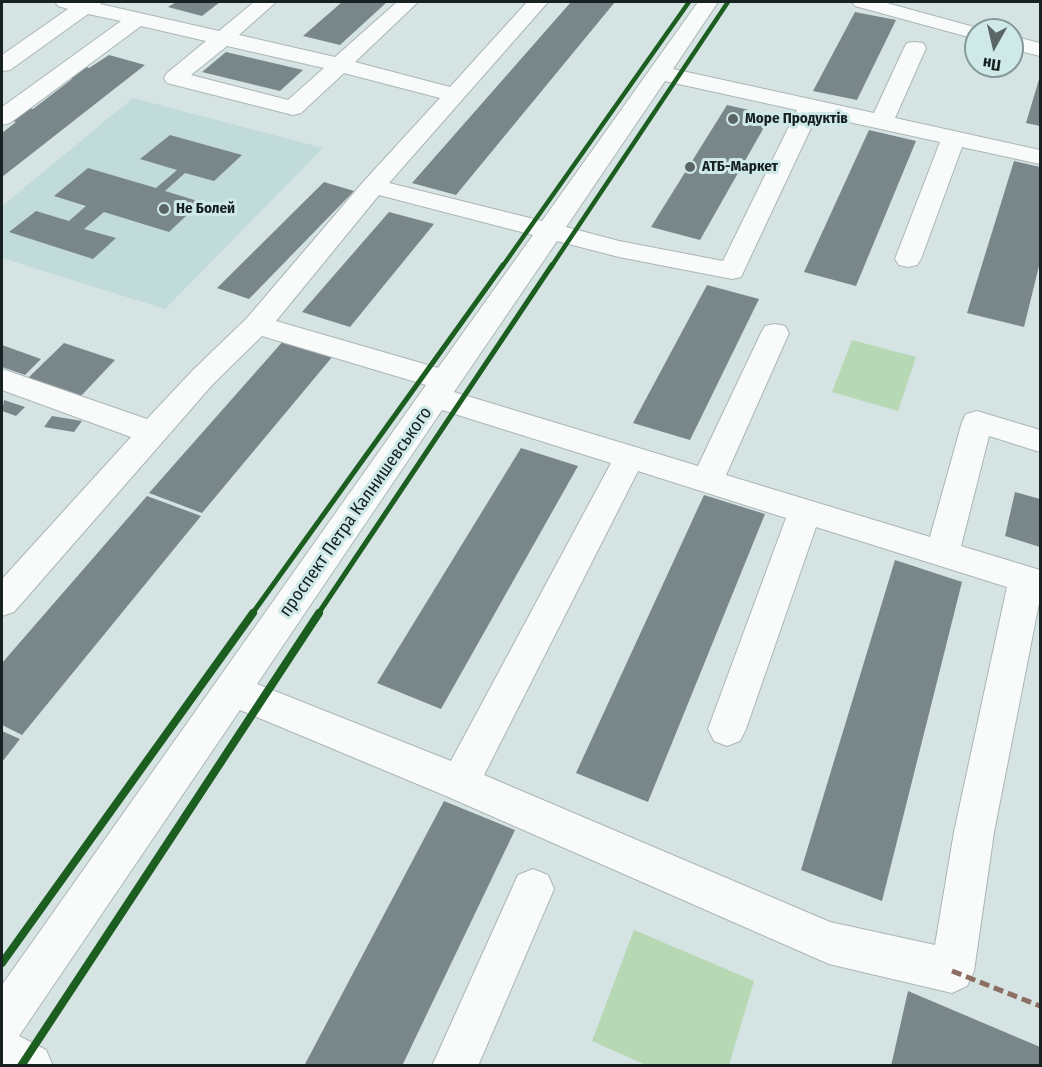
<!DOCTYPE html>
<html>
<head>
<meta charset="utf-8">
<style>
  body { margin:0 }
  #map { position:relative; width:1042px; height:1067px; overflow:hidden; background:#d5e3e3; font-family:"Fira Sans Condensed",sans-serif }
  canvas { display:block }
  .frame { position:absolute; inset:0; border:3px solid #172121; pointer-events:none }
  .north { position:absolute; left:964px; top:18px; width:60px; height:60px; box-sizing:border-box; background:#cfe9e9; border:2px solid #859999; border-radius:50%; rotate:188deg; font-size:16px; font-weight:700; line-height:24px; text-align:center; color:#172121 }
  .north::after { content:''; display:block; margin:auto; width:21px; height:27px; background:#5a6565; clip-path:polygon(50% 0,100% 100%,50% 72%,0 100%) }
</style>
</head>
<body>
<div id="map">
<canvas width="1042" height="1067"></canvas>
<div class="frame"></div>
<div class="north">Пн</div>
</div>
<script>
const ctx = document.querySelector('canvas').getContext('2d');
ctx.lineJoin = 'round';
function fill(path, color) {
  ctx.fillStyle = color;
  ctx.fill(path, 'evenodd');
}
function toPath(rows) {
  const path = new Path2D();
  for (const r of rows) {
    path.moveTo(r[0], r[1]);
    for (let i = 2; i < r.length; i += 2) path.lineTo(r[i], r[i + 1]);
  }
  return path;
}
function stroke(path, color, width, dash) {
  ctx.strokeStyle = color;
  ctx.lineWidth = width;
  ctx.lineCap = dash ? 'butt' : 'round';
  ctx.setLineDash(dash || []);
  ctx.stroke(path);
}
function label(font, color, halo, rows, align = 'center') {
  ctx.font = font + ' "Fira Sans Condensed",sans-serif';
  ctx.lineWidth = 6;
  ctx.setLineDash([]);
  ctx.textBaseline = 'middle';
  ctx.strokeStyle = halo;
  ctx.fillStyle = color;
  for (const [text, x, y, turn = 0] of rows) {
    ctx.save();
    ctx.translate(x, y);
    ctx.rotate((+turn || 0) * Math.PI / 180);
    ctx.textAlign = isNaN(turn) ? turn : align;
    if (halo) ctx.strokeText(text, 0, 0);
    ctx.fillText(text, 0, 0);
    ctx.restore();
  }
}
const built = toPath([
  [133,98,323,148,165,309,2,258,2,206]
]);
const green = toPath([
  [852,340,916,357,898,411,832,392],
  [634,930,754,981,729,1065,646,1065,592,1041]
]);
const building = toPath([
  [176,2,220,2,202,16,168,7],
  [342,2,387,2,340,45,303,36],
  [571,2,615,2,456,195,412,183],
  [855,12,896,20,857,100,813,91],
  [226,52,303,70,280,91,202,72],
  [109,55,145,65,2,177,2,133,16,122,9,120,26,107,33,109,72,79,65,77,81,65,89,68],
  [1040,76,1040,126,1026,123],
  [727,105,771,115,700,240,651,227],
  [869,130,916,141,856,286,804,272],
  [170,135,242,155,214,181,185,173,165,191,201,202,169,232,104,212,84,229,116,238,93,259,9,232,36,211,69,221,86,206,54,196,88,168,156,188,177,170,140,159],
  [1014,161,1040,167,1040,262,1024,327,967,313],
  [324,182,354,191,249,299,217,288],
  [389,212,434,224,350,327,302,312],
  [707,285,759,299,690,440,633,423],
  [284,340,333,356,202,513,149,493],
  [64,343,115,360,81,396,28,378],
  [2,345,41,359,25,375,2,367],
  [4,400,25,407,16,416,2,411],
  [52,416,82,421,74,432,44,427],
  [521,448,578,466,441,709,377,683],
  [1015,492,1040,499,1040,547,1005,536],
  [704,495,765,514,648,802,576,773],
  [147,496,201,516,22,735,2,725,2,663],
  [895,560,962,582,882,901,801,870],
  [2,731,20,739,2,762],
  [444,801,515,830,402,1066,304,1066],
  [908,991,1040,1047,1040,1066,891,1066]
]);
const minor = toPath([
  [55,2,101,2,100,4,219,31,254,2,276,2,239,35,335,57,397,2,418,2,355,62,450,87,527,2,548,2,389,183,542,221,698,2,718,2,673,69,874,113,904,48,907,43,915,42,923,43,926,48,895,118,1040,150,1040,164,962,147,921,259,917,265,908,267,899,265,895,259,940,142,817,115,741,277,732,279,619,257,557,241,454,392,698,466,761,333,765,326,775,324,785,326,789,333,726,475,930,537,962,422,966,414,977,411,1040,430,1040,452,989,436,961,546,1040,570,1040,598,994,832,974,971,967,986,952,993,829,964,446,796,240,710,19,1036,46,1050,53,1066,2,1066,2,985,426,385,262,336,213,384,14,612,2,616,2,579,131,437,2,390,2,369,147,419,193,370,247,318,364,181,440,98,344,73,301,113,293,115,167,83,164,78,167,73,206,41,141,26,10,123,2,125,2,107,121,21,88,14,10,70,2,71,2,55,68,9,58,6,55,2],
  [227,46,324,68,288,100,191,75,227,46],
  [665,81,797,110,723,261,619,241,566,227,665,81],
  [379,195,533,235,438,368,276,321,379,195],
  [442,410,611,463,451,761,257,684,442,410],
  [638,471,786,518,708,729,714,741,727,746,740,741,746,729,816,527,1007,587,954,832,935,945,830,922,484,775,638,471],
  [852,2,883,2,985,30,976,30,976,39,855,6,852,2],
  [1012,36,1040,43,1040,56,1012,49,1012,36],
  [533,869,548,875,554,889,478,1066,432,1066,518,875,533,869]
]);
const quiet = toPath([
  [952,971,1040,1006]
]);
const cyclewayFar2 = toPath([
  [502,267,689,2],
  [551,267,728,2]
]);
const cyclewayFar1 = toPath([
  [252,614,503,265],
  [318,614,552,265]
]);
const cycleway = toPath([
  [2,963,253,613],
  [21,1066,319,613]
]);
const markers = [
  [733,119,6,"#5a6565"],
  [690,167,6,"#5a6565"],
  [164,209,6,"#5a6565"]
];
const farPoinames = [
  ["Море Продуктiв",745,119],
  ["АТБ-Маркет",702,167],
  ["Не Болей",176,209]
];
const streetNames = [
  ["проспект Петра Калнишевського",356,512,-55]
];
fill(built, '#c1dada');
fill(green, '#b6d8b4');
fill(building, '#7a878a');
stroke(minor, '#abb6b6', 2);
fill(minor, '#f9fbfb');
stroke(quiet, '#8d6e63', 5, [10, 5]);
stroke(cyclewayFar2, '#1b5e20', 4.5);
stroke(cyclewayFar1, '#1b5e20', 5);
stroke(cycleway, '#1b5e20', 8);
for (const [x, y, r, color] of markers) {
  const dot = new Path2D();
  dot.arc(x, y, r, 0, 2 * Math.PI);
  ctx.fillStyle = color;
  ctx.fill(dot);
  stroke(dot, '#cfe9e9', 2);
}
label('bold 15px', '#172121', '#cfe9e9', farPoinames, 'left');
label('18px', '#172121', '#cfe9e9', streetNames);
</script>
</body>
</html>
